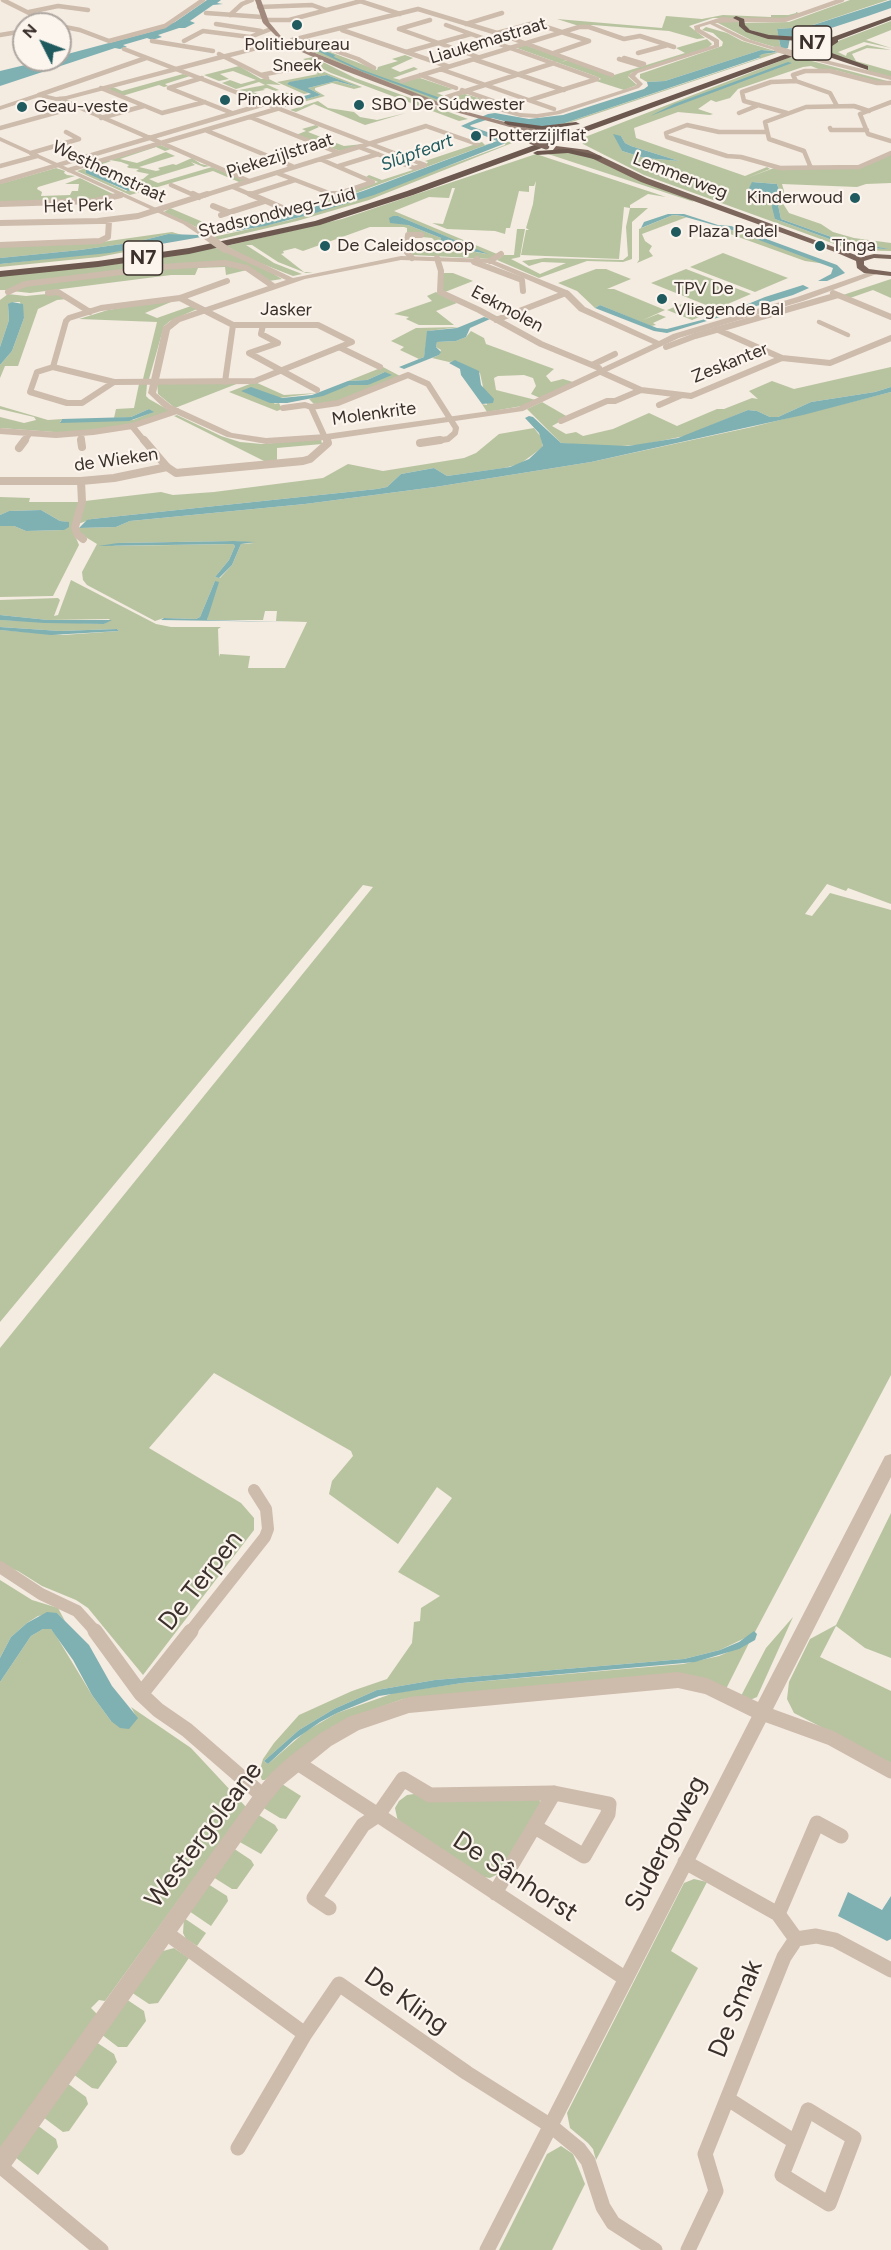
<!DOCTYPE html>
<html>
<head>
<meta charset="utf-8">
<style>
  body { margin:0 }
  #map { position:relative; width:891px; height:2250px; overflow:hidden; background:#f4ebe1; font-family:Figtree,sans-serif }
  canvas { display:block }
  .north { position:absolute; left:12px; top:12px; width:60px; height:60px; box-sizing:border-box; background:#fbf5ee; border:2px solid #aea6a0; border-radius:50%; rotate:312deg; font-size:16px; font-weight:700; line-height:24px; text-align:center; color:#3b302b }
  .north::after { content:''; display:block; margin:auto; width:21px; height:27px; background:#1f5a5e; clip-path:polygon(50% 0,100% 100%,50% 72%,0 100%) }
</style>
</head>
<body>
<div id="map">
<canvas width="891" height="2250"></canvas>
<div class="north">N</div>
</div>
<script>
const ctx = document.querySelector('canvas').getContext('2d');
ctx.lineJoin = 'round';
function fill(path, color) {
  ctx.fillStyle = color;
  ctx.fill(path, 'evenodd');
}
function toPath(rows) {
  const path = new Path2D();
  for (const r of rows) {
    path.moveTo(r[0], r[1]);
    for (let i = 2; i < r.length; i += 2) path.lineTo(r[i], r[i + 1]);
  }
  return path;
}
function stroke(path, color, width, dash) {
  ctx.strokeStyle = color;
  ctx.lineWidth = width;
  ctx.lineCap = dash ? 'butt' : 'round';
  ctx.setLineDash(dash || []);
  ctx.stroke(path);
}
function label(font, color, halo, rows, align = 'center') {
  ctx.font = font + ' Figtree,sans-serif';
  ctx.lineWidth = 4.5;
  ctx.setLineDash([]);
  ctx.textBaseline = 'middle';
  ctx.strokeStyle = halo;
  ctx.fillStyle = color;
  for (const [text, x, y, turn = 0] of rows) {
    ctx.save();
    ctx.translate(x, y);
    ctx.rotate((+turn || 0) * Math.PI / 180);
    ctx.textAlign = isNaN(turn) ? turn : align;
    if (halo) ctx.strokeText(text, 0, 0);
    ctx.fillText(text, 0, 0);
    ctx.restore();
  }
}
const green = toPath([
  [850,0,888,0,807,27,777,29,779,37,765,36,747,29,743,23,789,22],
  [796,12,799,13,788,18,775,19,713,18,689,26,705,38,697,39,669,31,593,25,579,26,557,19,662,28,666,16,702,19,723,15,771,17,771,15,789,15,785,16,796,13],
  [739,21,741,27,779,39,781,49,751,40,716,22],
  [891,21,891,30,866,40,891,48,864,42,838,52,846,56,847,53,867,45,891,50,867,48,852,54,856,61,891,71,891,77,868,71,868,67,829,53,827,48,838,41],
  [706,27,727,33,742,41,775,51,761,50,665,81,647,82,640,78,640,74,643,73,722,46,723,42,713,33,702,30],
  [707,39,712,44,708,48,631,73,628,77,637,85,624,90,596,81,601,79,595,76,517,48,525,45,567,60,561,62,569,60,611,76,685,53,676,48],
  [307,43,377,70,378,67,398,61,392,59,405,55,413,58,391,68,400,72,414,67,418,69,393,78,401,80,420,78,453,89,437,93,444,96,465,94,502,105,495,107,467,99,434,101,298,46],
  [780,52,566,124,542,126,565,123,760,58,758,56,763,54],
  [793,56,891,82,880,82,835,70,821,70,811,66,803,67,738,89,730,98,716,102,711,100,698,109,713,114,710,115,678,112,634,128,636,138,745,176,767,167,770,169,747,178,774,168,849,169,891,154,891,183,866,184,857,187,782,184,784,191,782,202,789,213,821,224,833,232,854,238,891,243,891,251,851,250,644,175,583,144,582,141,585,137],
  [615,136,621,136,625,143,631,146,679,161,645,158,622,151],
  [752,182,777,184,780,193,778,205,781,219,837,239,888,249,854,248,775,219,775,195,756,196],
  [313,57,355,78,468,119,459,121,331,73,303,59],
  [309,65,329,74,362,87,354,89,332,83,315,88,315,90,325,96,285,107,276,104,279,103,278,101,272,102,262,98,273,100,287,96,279,93,283,92,296,95,282,100,285,102,281,103,286,104,321,95,308,88,336,81,357,87,327,75,287,83,309,93,304,94,277,82,318,74,302,67],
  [239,66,261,79,267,78,281,85,266,84,279,90,275,91,267,88,263,89,265,90,253,92,260,95,258,96,239,90,265,85,259,82,236,89,222,83,230,80,241,84,256,80,233,71,220,74,229,79,219,81,204,75],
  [183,74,190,76,165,84,168,86,164,87,159,85,122,96,107,88,113,87,122,91],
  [318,101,328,108,354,112,360,117,377,120,406,113,365,125,314,104,296,112,290,110],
  [316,125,319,127,308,132,344,146,363,144,340,151,296,135,306,131,302,129],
  [497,141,339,199,209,233,164,212,170,208,217,228,280,209,294,209,292,207,309,201,314,203,378,182,366,177,369,175,382,180,425,166,428,162,425,161,482,142,485,145],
  [506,141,512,143,369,200,297,221,217,240,213,237,290,220,347,203,505,145],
  [160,145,171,149,165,151,156,147,120,159,137,163,166,152,175,156,139,167,156,171,160,170,158,168,173,164,176,165,192,158,201,164,210,166,204,167,191,162,195,165,149,179,158,183,212,167,245,181,239,182,213,171,130,195,77,171,108,160,111,161,100,165,135,181,143,179,149,174,139,172,136,171,139,169,129,168,127,167,129,165,121,162,110,160],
  [95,168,122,182,150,185,136,191,126,191,86,172],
  [565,152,589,156,687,197,694,202,545,153],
  [536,154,666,197,648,194,630,205,630,208,648,208,632,222,632,259,623,262,587,261,539,278,497,260,504,255,514,255,517,229,525,229,520,257,511,259,540,274,566,263,542,262,529,266,522,261,545,258,623,260,628,256,626,227,630,208,624,207,619,259,521,255,526,230,529,230,526,228,533,204,536,181,534,186,529,186,529,192,519,191,510,228,506,228,505,234,495,231,447,229,432,223,443,224,455,188,452,188,449,198,429,197,394,211,497,254,490,259,413,255,409,251,436,250,436,242,432,238,422,237,419,232,407,232,407,228,404,227,370,227,303,251,295,248,283,251,284,253,281,254,304,272,313,272,306,273,278,262,252,245,246,245,274,263,302,274,293,276,250,259,226,246,342,219],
  [398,216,487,254,441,246,441,238,408,225],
  [56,168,65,171,64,173,67,175,75,176,38,187,37,189,42,192,41,196,70,195,72,191,78,191,79,184,65,184,80,178,113,194,96,200,0,202,0,184],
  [673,215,687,217,642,234,645,241,652,246,649,251,653,256,637,263,639,260,639,229],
  [723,228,735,231,826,264,805,261,719,230],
  [172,232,182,235,168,234,136,242,80,250,0,258,0,247,102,242],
  [217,248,264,268,282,279,269,281,250,268,226,263,27,283,8,290,0,290,0,275],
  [126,250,125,252,99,257,0,267,0,264],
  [723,253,788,278,755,292,690,267],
  [225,265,247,270,226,275,225,267,198,268,195,275,171,275,30,293,12,291,20,287,159,269],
  [596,269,606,269,631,279,607,289,614,289,665,310,643,320,658,314,666,317,653,323,656,325,651,326,600,305,595,308,577,291,558,283],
  [686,269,751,294,716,309,651,283],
  [442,273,453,273,473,281,445,292,442,291],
  [891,279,891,298,873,290,850,298,843,295],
  [436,292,457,303,436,311,454,325,419,325,406,319,409,317,394,314,432,301,427,296],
  [57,293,67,299,57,300,38,309,18,366,5,366,0,378,0,365,12,351,24,318,20,302,12,302,8,305,9,320,0,347,0,300,8,294,26,296],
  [178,299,145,313,157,318,191,306,197,309,170,321,164,326,149,379,143,379,157,322,79,319,108,310],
  [689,301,714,311,692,320,667,310],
  [460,327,428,331,424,357,419,359,400,350,404,347,391,341,416,328],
  [471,331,484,338,486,344,554,369,546,376,551,382,563,379,573,382,540,398,531,394,536,386,533,378,524,375,498,376,494,378,496,390,536,400,522,406,487,412,482,404,487,405,480,373,457,361,449,362,432,358,439,355,441,350,436,347,437,342,456,341,466,337],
  [383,367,400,376,338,401,314,404,309,399,350,385,368,385,385,372,367,380,348,381],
  [891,367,891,387,875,392,811,402,778,417,770,417,757,411,748,410,685,436,640,445,602,447,561,443,527,409,542,402,568,417,552,426,566,434,576,432,583,436,613,429,649,413,677,426,717,409,724,409,752,398,758,399,749,391,772,381,794,389],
  [255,382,284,395,318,393,279,398,274,404,279,403,282,409,277,411,229,392],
  [157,383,239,383,175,408,158,394],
  [139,384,147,384,146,396,149,399,170,411,139,422,102,430,67,433,0,428,0,417,24,423,36,420,34,417,0,409,0,406,48,420,62,419,60,422,133,420,153,412,149,409,131,417,114,418,116,409,134,408],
  [891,392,891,904,848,888,846,891,827,884,805,914,812,916,830,893,891,910,891,1375,764,1615,755,1632,747,1637,720,1650,684,1659,435,1680,377,1690,334,1709,299,1730,264,1761,268,1764,306,1731,337,1713,394,1693,462,1683,683,1664,719,1656,749,1643,726,1689,707,1680,403,1699,352,1717,288,1760,265,1780,262,1780,259,1773,263,1759,274,1743,299,1715,352,1691,387,1679,412,1643,414,1622,420,1621,421,1608,440,1596,398,1572,452,1498,437,1487,398,1544,329,1494,332,1481,353,1456,351,1451,214,1373,149,1448,241,1503,254,1518,254,1530,143,1675,88,1608,76,1600,42,1586,18,1571,0,1564,0,1348,373,887,363,885,0,1322,0,630,63,635,119,631,117,629,60,631,0,627,0,620,104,624,110,619,48,620,0,615,0,600,58,598,60,600,54,616,58,615,71,580,156,624,171,627,221,627,218,629,219,657,220,654,250,656,248,668,285,668,307,622,276,621,277,611,265,611,263,620,207,620,215,581,200,617,196,619,164,618,155,621,87,585,83,580,82,572,97,544,79,533,79,528,116,527,130,521,305,504,435,487,591,462,752,427],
  [234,541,254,543,241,544,232,565,220,578,215,577,229,560,235,546,233,544,113,546,118,543],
  [177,415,221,436,240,442,262,444,321,439,322,444,277,448,277,461,266,462,174,416],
  [534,428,541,437,543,447,520,464,504,468,447,476,434,468,401,474,387,487,377,489,92,519,78,524,85,501,161,492,173,495,214,492,323,478,348,464,383,471,464,458,476,453,499,434],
  [0,497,30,498,29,502,79,502,74,533,79,545,53,596,0,597,0,526,14,526,26,531,64,530,67,522,60,521,41,510,9,511,0,515],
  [891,1513,891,1658,865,1648,836,1626,820,1657,891,1691,891,1763,794,1713,787,1699,789,1682,810,1639,836,1625],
  [0,1580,32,1600,58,1608,65,1621,57,1613,38,1616,27,1623,11,1637,0,1658],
  [793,1617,757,1697,750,1700,741,1696,766,1648],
  [43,1629,51,1629,55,1634,92,1695,111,1721,137,1718,131,1707,191,1748,246,1807,105,2001,99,2000,91,2008,97,2014,0,2151,0,1682,31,1636],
  [282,1784,301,1796,286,1819,280,1818,262,1807],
  [414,1794,539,1800,541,1803,500,1873,490,1878,483,1877,398,1822,395,1808,399,1801,407,1795],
  [257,1814,275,1825,278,1830,261,1854,238,1841],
  [233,1848,251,1860,254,1865,237,1889,232,1889,213,1877],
  [694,1879,707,1882,671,1951,698,1968,596,2160,593,2149,588,2143,570,2128,567,2113,684,1883],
  [208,1884,227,1896,228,1901,211,1926,189,1911],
  [184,1918,206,1933,197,1946,186,1939,183,1933],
  [174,1948,189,1958,158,2003,149,2004,131,1992,163,1951],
  [126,1999,144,2011,146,2021,127,2047,118,2047,101,2034],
  [96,2042,114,2054,117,2062,98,2089,92,2088,73,2074],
  [67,2083,86,2097,88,2104,69,2131,63,2132,43,2117],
  [37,2125,56,2139,58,2147,38,2175,15,2157],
  [561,2146,573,2154,585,2184,552,2250,499,2250,547,2154]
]);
const water = toPath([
  [207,0,221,0,217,3,223,4,213,5,190,21,195,23,185,28,179,28,158,35,162,37,152,40,147,38,123,45,127,47,120,49,115,48,0,86,0,71,46,60,60,60,60,56,154,31,175,22],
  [891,0,891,8,868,16,822,31,797,34,790,38,788,48,778,52,763,54,759,56,761,57,565,123,542,127,519,125,492,118,471,125,470,126,493,134,506,143,374,195,312,214,265,226,109,253,0,264,0,258,80,250,136,242,168,234,199,235,304,210,363,191,497,141,461,126,488,114,495,113,529,119,563,115,644,89,648,86,647,82,665,81,761,50,774,51,781,49,777,29,807,27],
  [314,47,335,55,334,57,360,69,443,99,439,100,358,70,311,48],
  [788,62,792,63,650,116,674,104],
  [327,75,358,87,336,81,308,88,321,95,288,104,280,103,311,94,287,84,289,82],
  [613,134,621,136,625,143,631,146,679,161,645,158,622,151],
  [90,169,104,171,122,182,150,185,128,191,86,173,86,170],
  [752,182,777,184,780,193,778,205,781,219,837,239,889,249,854,248,775,219,772,207,775,195,759,197,752,194,749,188],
  [668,214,684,214,718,225,731,226,837,265,845,273,827,281,818,281,831,274,833,268,735,231,682,216,673,215,641,228,644,222],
  [393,216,398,216,488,254,441,246,441,238,408,225,390,223,389,218],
  [803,285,809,288,793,295,667,333,654,331,595,308,600,305,657,328,667,329,721,315,765,297],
  [12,302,23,304,24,318,12,351,0,365,0,347,9,320,8,304],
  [484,317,490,319,470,328,466,337,456,341,437,342,436,347,441,352,439,355,404,369,399,367,424,357,427,331,457,328],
  [455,360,479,371,481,385,494,399,493,403,482,404,461,375,460,369,449,363],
  [385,372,392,375,368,385,350,385,323,396,287,403,270,403,241,391,251,387,282,398,312,395,348,381,367,380],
  [891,387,891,392,803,415,591,462,435,487,305,504,130,521,116,527,79,528,87,520,92,519,377,489,387,487,401,474,434,468,447,476,510,467,529,459,543,446,539,433,525,418,529,416,533,417,561,443,628,446,678,438,748,410,757,411,770,417,778,417,811,402,875,392],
  [149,409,154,412,129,421,60,423,62,419,131,417],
  [41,510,60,521,69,522,69,527,64,530,26,531,14,526,0,526,0,515,9,511],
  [234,541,255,542,241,544,232,565,219,578,215,577,229,560,235,546,233,544,98,546,118,543],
  [215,581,219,582,207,620,290,622,161,620,164,618,196,619,200,617],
  [0,615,48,620,112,620,104,624,45,623,0,620],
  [0,627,60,631,117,629,119,631,51,635,0,630],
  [47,1612,57,1613,89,1645,112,1686,138,1718,129,1729,120,1728,111,1721,92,1695,73,1660,51,1629,43,1629,31,1636,0,1682,0,1658,11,1637,27,1623],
  [754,1631,757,1634,755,1640,739,1649,695,1662,462,1683,379,1696,337,1713,320,1722,294,1740,268,1764,264,1761,299,1730,334,1709,377,1690,435,1680,684,1659,720,1650,739,1642],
  [848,1892,882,1910,891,1896,891,1939,887,1941,838,1916]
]);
const pedestrian = toPath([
  [819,322,848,335]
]);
const minorFar4 = toPath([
  [3,0,51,24],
  [357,0,400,14],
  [259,7,312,5,326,10],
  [29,12,58,6,88,10],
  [206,13,262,17],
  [230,15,242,4,252,0],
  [264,20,289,20,361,1],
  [430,20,399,29,478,57],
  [742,20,785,20,842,0],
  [216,24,261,31],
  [466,24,502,13],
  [446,25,597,79],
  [60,26,80,30,109,41,165,26,203,0],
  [342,30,447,66],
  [497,33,534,23,589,41,554,53],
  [0,35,24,31],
  [302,39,358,59,374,68],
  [292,40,418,9,497,33,612,75],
  [152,41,213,51],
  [184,41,203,31,250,37,271,29],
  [124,49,425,165,414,168,359,147],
  [406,52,471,34],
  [638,53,668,45],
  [219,54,267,78],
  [473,59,564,90],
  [619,59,639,65,644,64,624,58],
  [440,69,554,109],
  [261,75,301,67],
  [420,75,456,88],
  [202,78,169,88,232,113],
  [402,81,579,27,589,27,624,39,640,36,674,47],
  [101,88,162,113,205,102],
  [462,90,502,104],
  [39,95,146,58],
  [447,97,554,63],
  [60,99,249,181],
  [530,100,597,79],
  [891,102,860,114,868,134,891,141],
  [837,106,830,93,796,81,793,75,805,71,830,71,877,83,891,83],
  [739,113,759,105],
  [787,113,744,101,742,92,771,82,796,81],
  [250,117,339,153],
  [101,118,144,106],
  [0,128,76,107],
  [830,128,831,130,867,130],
  [205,130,292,166],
  [766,132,719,132,687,125,666,133,667,137,727,156,741,157,780,168,859,167,891,153],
  [31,153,79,139,66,132],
  [0,166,37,156],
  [339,166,378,154],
  [811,168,804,151,769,139,765,122,806,107,854,106,869,111],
  [69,170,280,108],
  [277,173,334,195,373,182,320,159],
  [0,182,268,103],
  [171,185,196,196],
  [233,187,254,196],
  [251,194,295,180],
  [117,196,121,195],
  [202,196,426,126,477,144]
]);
const minorFar3 = toPath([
  [193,194,199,197],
  [250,194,287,210],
  [332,194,336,194],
  [0,204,95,201,121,195],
  [213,206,228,212],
  [221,215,265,201],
  [0,223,98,221,138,216,207,194],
  [0,245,100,241,108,237,109,221],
  [412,258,406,251,408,235,421,235],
  [437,258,441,271,440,292,479,310,541,344,592,365],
  [477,259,474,262,522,280,523,291],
  [490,261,501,254],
  [8,292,25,284,162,267,225,263,247,268,273,286],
  [48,293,58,292,90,312],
  [833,293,891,317],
  [496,320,566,293],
  [263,325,261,334,278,343,249,353,317,390],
  [716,329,782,358],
  [666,347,695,336,838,295],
  [341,348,380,367],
  [53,367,66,321,69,318,101,308,180,298,227,281],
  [53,367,114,382,82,403,67,403,30,392,37,372,53,367],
  [599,368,592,365,615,354],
  [601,372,641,390,691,396,782,358,830,363,891,338],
  [114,382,255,381,352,342,318,325,233,325,180,298],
  [225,382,233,325],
  [659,405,682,395],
  [283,408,305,405,311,407],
  [561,421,607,401,615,401,641,390],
  [132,426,145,442],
  [0,431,56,435,93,432,132,426,177,411],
  [81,434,82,442],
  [24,442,29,434],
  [327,442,311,407,338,403,408,375,428,384,456,428,455,433,448,439,430,442]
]);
const minorFar2 = toPath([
  [81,440,82,447],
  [144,440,167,467,176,473,303,461,310,459,328,443,327,440],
  [420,443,440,440],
  [19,448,25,440],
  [0,481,81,481,114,478,167,467],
  [81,481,82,502,75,527,77,534,83,539]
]);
const minorFar1 = toPath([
  [0,1567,41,1594,77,1611,96,1632],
  [190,1632,265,1537,268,1529,266,1509,254,1490]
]);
const minor = toPath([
  [95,1631,141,1694,158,1710,187,1730,263,1796],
  [141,1694,191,1631],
  [296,1762,378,1815,403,1779,430,1795,554,1793,609,1804,608,1814,584,1856,535,1827],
  [685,1862,778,1914,796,1939,816,1936,835,1940,891,1970],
  [495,1893,554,1793],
  [329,1908,314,1898,363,1825,378,1815,626,1979],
  [778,1914,817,1823,841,1836],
  [165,1932,305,2034,339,1984,467,2073,551,2126,579,2149,588,2161,603,2207,613,2223,655,2250],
  [728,2099,795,2142],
  [808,2110,854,2138,829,2204,782,2175,808,2110],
  [238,2148,305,2034],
  [0,2166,101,2250],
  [487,2250,762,1713,831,1738,891,1771],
  [688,2250,716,2191,705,2154,784,1957,796,1939]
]);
const tertiary = toPath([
  [722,17,744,19,742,22,715,23,748,39,780,49,777,51,744,41,710,24,700,27,700,29,719,40,719,47,638,73,635,76,643,84,639,88,560,114,537,118,520,117,470,103,435,109,432,107,471,99,520,113,537,114,557,111,635,86,637,84,628,76,634,71,714,45,714,42,695,31,694,26,722,17],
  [279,41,281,44,66,100,56,101,39,97,0,110,0,106,39,93,56,97,66,96,216,56,279,41],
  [801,54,891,76,891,80,799,57,801,54],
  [0,137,187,222,208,234,201,236,183,224,0,141,0,137],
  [222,247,228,247,293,278,401,256,490,259,569,291,585,307,659,341,673,334,797,297,872,271,879,273,803,301,679,338,523,411,326,440,266,444,227,437,165,409,148,393,163,327,174,318,286,280,222,251,222,247],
  [401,260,489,263,563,295,579,311,653,344,518,407,326,434,266,438,232,433,171,405,156,393,170,330,180,322,305,279,401,260],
  [891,1454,891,1477,768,1719,762,1722,705,1694,678,1688,409,1713,359,1730,331,1746,283,1785,269,1802,7,2172,0,2175,0,2147,257,1790,271,1773,290,1756,319,1734,348,1717,409,1697,678,1672,707,1678,758,1702,885,1456,891,1454]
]);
const secondary = toPath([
  [255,0,261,0,269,22,285,41,456,109,524,127,552,131,548,133,524,131,452,111,343,70,288,46,275,43,275,41,279,39,263,23,255,0]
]);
const primary = toPath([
  [542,129,560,133,556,135,542,133,531,135,530,136,536,141,532,143,522,137,527,132,542,129],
  [556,146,588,150,647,178,861,257,874,254,891,255,891,259,874,258,864,261,864,265,869,269,891,272,891,276,864,273,857,268,856,261,835,252,641,182,583,154,553,150,556,146]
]);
const trunk = toPath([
  [736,16,744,19,745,25,750,30,769,35,801,37,823,33,826,35,801,41,768,39,746,32,739,26,739,21,733,18,736,16],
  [891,16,891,20,838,40,838,42,829,48,829,52,868,66,868,70,823,55,821,47,824,45,413,195,320,225,189,254,98,267,0,277,0,271,98,261,189,248,315,221,407,191,891,16],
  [505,121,542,126,576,122,580,124,542,130,508,125,504,123,505,121],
  [568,149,601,156,602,158,598,160,568,153,537,155,533,153,537,151,568,149]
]);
const tertiaryBridgeFar1 = toPath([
  [777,49,801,56]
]);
const tertiaryBridge = toPath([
  [204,234,225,249]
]);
const primaryBridge = toPath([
  [556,133,570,137],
  [532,141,546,146]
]);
const markers = [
  [297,25,6,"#1f5a5e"],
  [225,100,6,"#1f5a5e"],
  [359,105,6,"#1f5a5e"],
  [22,107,6,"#1f5a5e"],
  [476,136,6,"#1f5a5e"],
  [855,198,6,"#1f5a5e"],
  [676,232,6,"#1f5a5e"],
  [325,246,6,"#1f5a5e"],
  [820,246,6,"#1f5a5e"],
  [662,299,6,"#1f5a5e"]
];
const farStreetnames = [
  ["Liaukemastraat",488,41,-17],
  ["Piekezijlstraat",280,156,-18],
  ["Westhemstraat",109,172,25],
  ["Lemmerweg",680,176,21],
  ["Het Perk",78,206,-2],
  ["Stadsrondweg-Zuid",277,213,-14],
  ["Eekmolen",507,309,28],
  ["Jasker",286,310,1],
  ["Zeskanter",730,363,-22],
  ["Molenkrite",374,414,-8],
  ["de Wieken",116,460,-8]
];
const farPoinames = [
  ["Politiebureau",297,45,"center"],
  ["Sneek",297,66,"center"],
  ["Pinokkio",237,100],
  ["SBO De Súdwester",371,105],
  ["Geau-veste",34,107],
  ["Potterzijlflat",488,136],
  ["Kinderwoud",843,198,"right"],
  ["Plaza Padel",688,232],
  ["De Caleidoscoop",337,246],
  ["Tinga",832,246],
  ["TPV De",674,289],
  ["Vliegende Bal",674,310]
];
const farWaternames = [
  ["Slûpfeart",417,153,-20]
];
const shields = [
  [812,43,39],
  [143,258,39]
];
const shieldNames = [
  ["N7",812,43],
  ["N7",143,258]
];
const nearStreetnames = [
  ["De Terpen",201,1581,-52],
  ["Westergoleane",204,1835,-53],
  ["Sudergoweg",666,1844,-63],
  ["De Sânhorst",515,1877,33],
  ["De Kling",406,2001,35],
  ["De Smak",736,2009,-68]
];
fill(green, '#b8c4a0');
fill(water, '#7fb0b2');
stroke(pedestrian, '#cdbbac', 4.5);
stroke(minorFar4, '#cdbbac', 4.5);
stroke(minorFar3, '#cdbbac', 6);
stroke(minorFar2, '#cdbbac', 8);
stroke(minorFar1, '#cdbbac', 12);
stroke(minor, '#cdbbac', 15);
fill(tertiary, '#cdbbac');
fill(secondary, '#a18a7d');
fill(primary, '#7d675c');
fill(trunk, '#6c584f');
stroke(tertiaryBridgeFar1, '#cdbbac', 6);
stroke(tertiaryBridge, '#cdbbac', 8);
stroke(primaryBridge, '#7d675c', 7);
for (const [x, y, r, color] of markers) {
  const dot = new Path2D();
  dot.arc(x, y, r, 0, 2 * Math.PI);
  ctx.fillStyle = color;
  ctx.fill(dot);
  stroke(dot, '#fbf5ee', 2);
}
label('18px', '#3b302b', '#fbf5ee', farStreetnames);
label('18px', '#3b302b', '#fbf5ee', farPoinames, 'left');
label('italic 18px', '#1f5a5e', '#fbf5ee', farWaternames);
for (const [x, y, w] of shields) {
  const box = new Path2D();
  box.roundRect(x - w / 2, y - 17, w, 34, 4.5);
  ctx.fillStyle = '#fbf5ee';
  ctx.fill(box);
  stroke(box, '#3b302b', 1.5);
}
label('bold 20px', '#3b302b', null, shieldNames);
label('26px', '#3b302b', '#fbf5ee', nearStreetnames);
</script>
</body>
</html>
